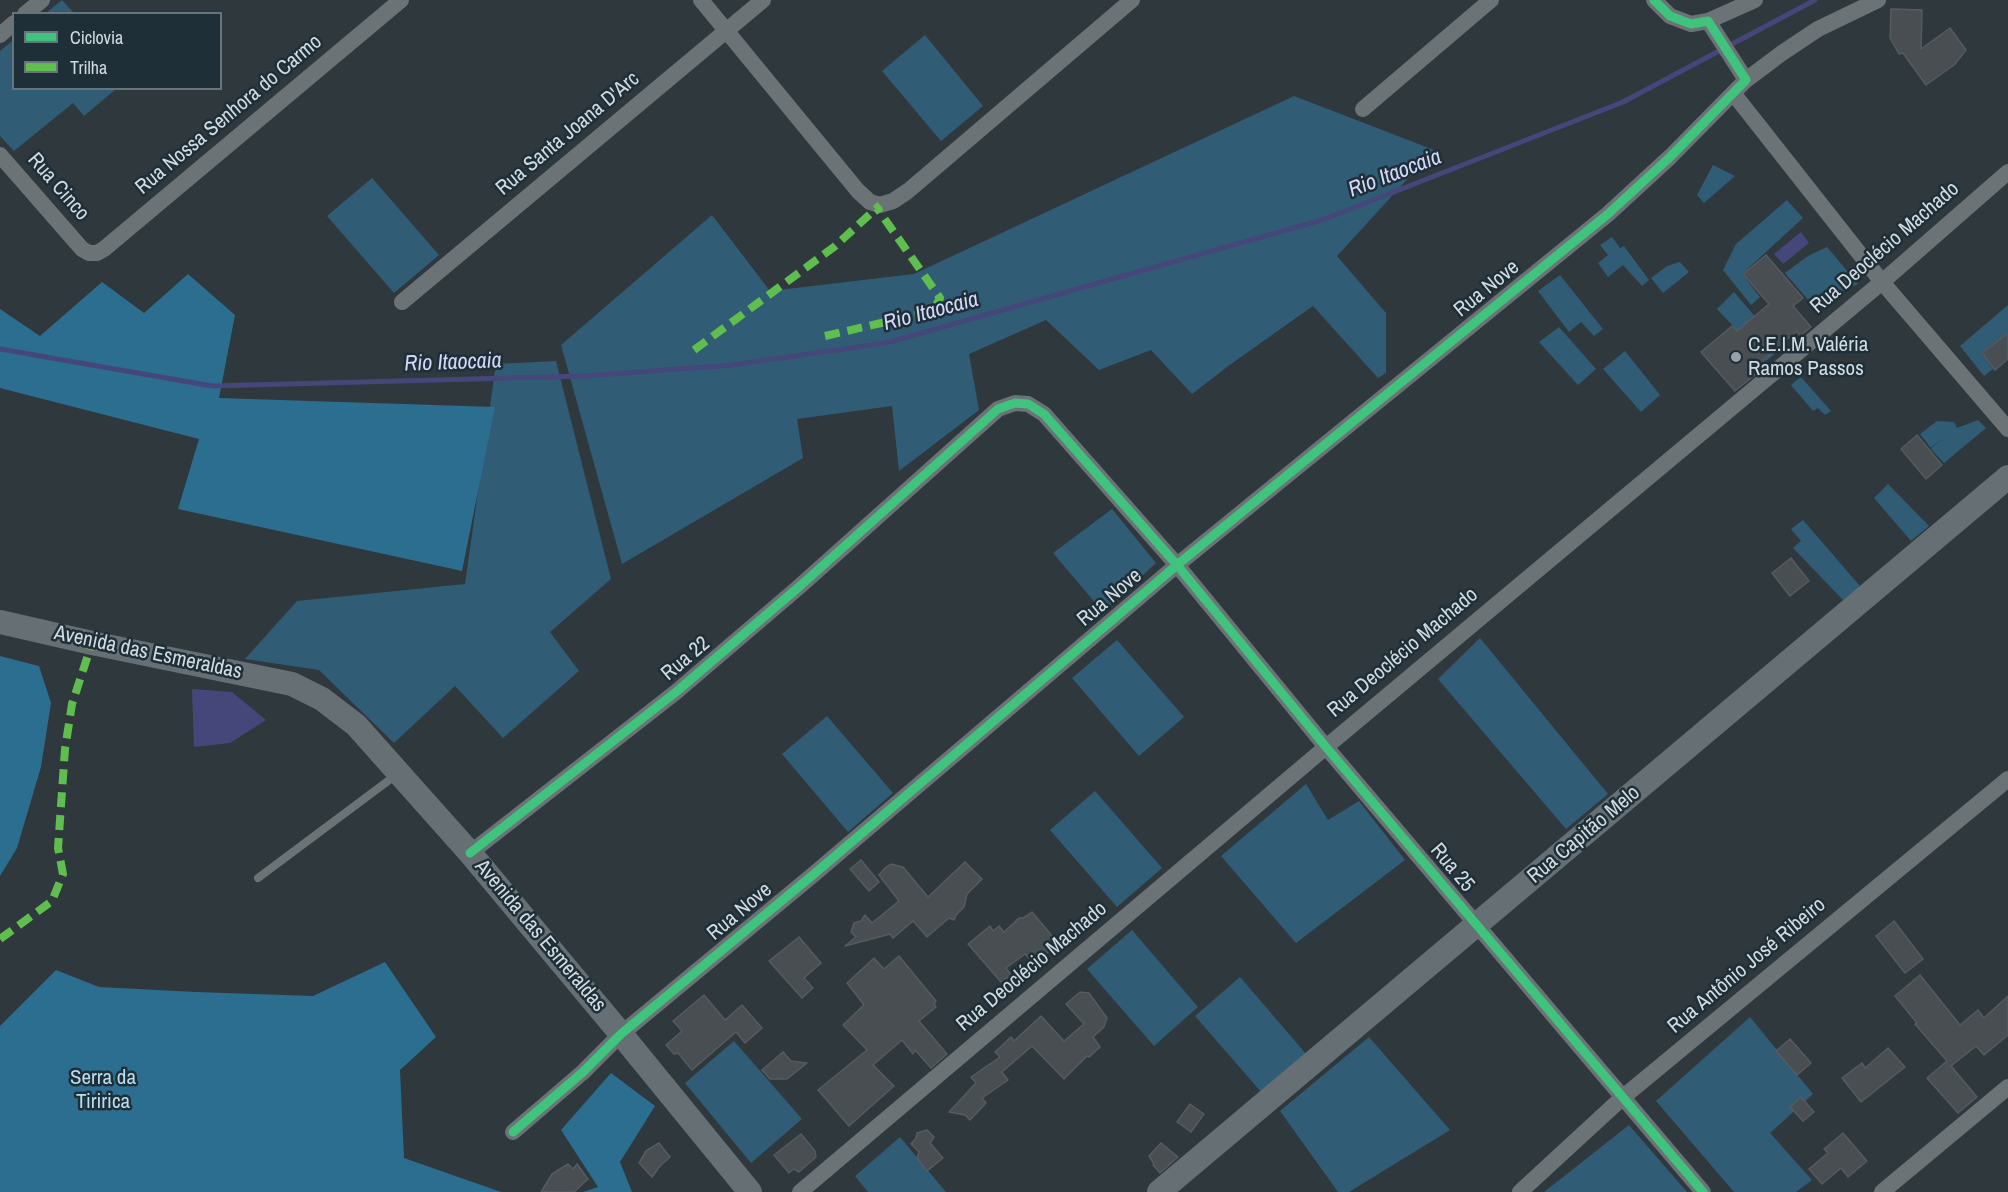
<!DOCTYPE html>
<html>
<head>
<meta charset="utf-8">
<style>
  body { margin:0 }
  #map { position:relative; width:2008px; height:1192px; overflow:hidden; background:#2f383d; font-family:"Archivo Narrow",sans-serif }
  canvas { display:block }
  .legend { position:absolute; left:12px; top:12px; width:210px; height:78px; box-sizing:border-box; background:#1f2f38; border:2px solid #66747c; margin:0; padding:8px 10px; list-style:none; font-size:18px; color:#d1dbe1 }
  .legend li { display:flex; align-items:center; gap:12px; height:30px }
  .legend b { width:30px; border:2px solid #66747c }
</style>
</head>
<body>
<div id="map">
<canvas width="2008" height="1192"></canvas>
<ul class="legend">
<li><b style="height:8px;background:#40c37c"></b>Ciclovia</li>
<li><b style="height:8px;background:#5fbe4e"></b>Trilha</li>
</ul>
</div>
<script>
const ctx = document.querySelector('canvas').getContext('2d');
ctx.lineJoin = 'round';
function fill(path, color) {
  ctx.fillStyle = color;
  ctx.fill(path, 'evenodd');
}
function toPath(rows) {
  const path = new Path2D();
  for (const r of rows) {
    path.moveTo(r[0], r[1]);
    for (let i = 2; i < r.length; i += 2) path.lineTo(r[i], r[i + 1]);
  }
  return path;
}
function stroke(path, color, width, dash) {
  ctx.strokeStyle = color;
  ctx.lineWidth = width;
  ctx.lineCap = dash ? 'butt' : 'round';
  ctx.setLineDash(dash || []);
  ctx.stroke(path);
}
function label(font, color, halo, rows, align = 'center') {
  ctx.font = font + ' "Archivo Narrow",sans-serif';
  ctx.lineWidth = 5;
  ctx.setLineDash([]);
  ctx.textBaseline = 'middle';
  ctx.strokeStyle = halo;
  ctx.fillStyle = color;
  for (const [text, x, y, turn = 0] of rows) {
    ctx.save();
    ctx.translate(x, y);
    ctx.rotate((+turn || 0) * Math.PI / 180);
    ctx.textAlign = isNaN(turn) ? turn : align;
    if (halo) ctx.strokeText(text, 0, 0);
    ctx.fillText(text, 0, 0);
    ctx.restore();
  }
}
const green = toPath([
  [62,0,74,13,46,13],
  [925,35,983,106,941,141,882,71],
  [13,40,14,88,116,89,84,116,73,103,14,151,0,136,0,51],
  [1294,96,1434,150,1337,256,1386,313,1386,373,1378,378,1313,306,1231,364,1192,394,1151,350,1099,370,1046,320,969,354,979,410,899,471,892,406,797,419,803,458,622,564,561,345,712,215,770,291,914,274],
  [1713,165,1735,176,1704,203,1697,195],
  [372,178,439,255,394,293,327,216],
  [1787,200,1803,218,1742,274,1760,297,1751,305,1723,270,1736,244],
  [1612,237,1620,248,1624,246,1649,280,1642,286,1623,265,1608,277,1598,263,1608,255,1600,245],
  [1827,247,1858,284,1832,297,1827,294,1809,301,1785,273,1808,256],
  [1680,262,1689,272,1663,293,1651,278,1667,266],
  [1560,275,1603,329,1594,336,1581,322,1569,332,1538,291],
  [1734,292,1782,348,1766,361,1717,309],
  [2008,305,2008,333,1981,353,1993,369,1984,376,1960,346],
  [1559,327,1596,369,1578,385,1539,342],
  [1625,351,1660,395,1641,412,1603,369],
  [556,361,611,579,550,632,579,671,503,738,455,686,394,743,319,670,245,659,297,601,465,584,496,364],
  [1801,377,1831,411,1825,415,1818,408,1813,411,1791,385],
  [1978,420,1986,428,1944,463,1931,449,1942,439,1931,448,1920,434,1937,421,1954,422,1957,428],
  [1888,484,1929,526,1911,541,1874,498],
  [1112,509,1156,563,1103,612,1053,553],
  [1803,520,1860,586,1843,600,1793,548,1801,541,1791,529],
  [1480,638,1608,794,1566,829,1438,679],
  [1117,640,1184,717,1139,756,1072,678],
  [827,716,893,793,848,832,782,754],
  [1306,784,1328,820,1359,801,1405,860,1296,943,1221,856],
  [1095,791,1162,868,1117,907,1050,830],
  [1132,930,1198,1007,1154,1046,1087,969],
  [1240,977,1307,1055,1262,1093,1195,1016],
  [1750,1017,1813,1094,1770,1133,1812,1180,1796,1192,1734,1192,1656,1101],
  [1369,1037,1450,1130,1349,1192,1338,1192,1280,1111],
  [734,1041,802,1119,751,1163,685,1083],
  [1629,1125,1687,1192,1544,1192],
  [900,1137,946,1192,868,1192,855,1176]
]);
const forest = toPath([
  [188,274,235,315,219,398,495,407,462,571,178,509,199,439,0,388,0,309,40,336,102,282,144,313],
  [0,656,39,666,51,703,41,767,17,848,0,876],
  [385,962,436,1037,400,1070,404,1158,501,1192,0,1192,0,1026,56,970,99,987,196,992,313,996],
  [611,1073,655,1106,620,1162,632,1192,583,1192,598,1187,561,1130]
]);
const water = toPath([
  [1801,232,1809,243,1783,264,1774,254],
  [192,689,232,692,266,720,230,743,194,747]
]);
const stream = toPath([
  [0,349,212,386,585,376,732,365,886,343,1325,219,1623,102,1815,0]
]);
const building = toPath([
  [1891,9,1922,10,1921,49,1950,28,1966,50,1954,65,1926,85,1903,53,1899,54,1890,38,1891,9],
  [1766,255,1803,298,1793,306,1811,327,1800,336,1797,331,1763,360,1767,365,1735,391,1701,352,1732,326,1737,331,1769,304,1743,274,1766,255],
  [2008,333,2008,359,1995,370,1982,353,2008,333],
  [1917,435,1942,465,1926,479,1901,449,1917,435],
  [1791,558,1809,581,1790,596,1772,573,1791,558],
  [861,860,879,882,869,891,850,869,861,860],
  [965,862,982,879,967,894,964,907,956,915,954,920,949,918,927,937,913,921,893,938,890,934,845,946,856,937,851,932,854,923,861,921,865,915,872,923,899,901,879,875,885,868,891,864,903,867,928,897,965,862],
  [1032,912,1058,943,1035,964,1025,954,1006,968,1011,975,1001,982,968,944,990,926,993,931,999,926,1004,932,1019,918,1023,918,1032,912],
  [1894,921,1923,959,1905,973,1876,936,1894,921],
  [799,937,821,963,804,978,813,988,802,998,769,961,799,937],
  [899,956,936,1001,934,1004,936,1007,919,1021,947,1054,931,1068,915,1050,913,1054,902,1040,873,1065,894,1086,849,1126,818,1090,867,1050,843,1025,864,1005,847,983,874,958,884,969,899,956],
  [1920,975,1960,1025,1978,1010,1984,1018,2008,996,2008,1035,1984,1055,1976,1046,1951,1066,1977,1097,1958,1113,1927,1078,1947,1061,1915,1024,1917,1023,1895,996,1920,975],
  [1080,992,1089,993,1107,1018,1104,1027,1093,1037,1100,1047,1089,1057,1087,1056,1064,1079,1032,1046,1002,1072,1008,1080,982,1098,986,1103,970,1120,965,1115,949,1112,976,1083,971,1077,1000,1057,995,1052,1011,1037,1014,1041,1041,1016,1064,1041,1084,1024,1066,1004,1080,992],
  [704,995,725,1020,742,1005,762,1028,745,1043,736,1032,692,1070,678,1053,674,1054,666,1045,682,1031,673,1021,704,995],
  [1790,1039,1811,1063,1797,1075,1776,1051,1790,1039],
  [1888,1048,1905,1067,1861,1102,1842,1078,1862,1063,1865,1068,1888,1048],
  [783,1052,791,1061,807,1063,787,1079,770,1079,762,1070,783,1052],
  [1801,1097,1814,1112,1803,1121,1790,1107,1801,1097],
  [1190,1104,1204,1114,1191,1132,1177,1122,1190,1104],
  [927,1130,934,1137,930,1143,943,1158,927,1171,917,1158,919,1152,911,1144,916,1138,917,1133,927,1130],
  [1843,1133,1867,1161,1848,1177,1841,1168,1822,1184,1809,1169,1828,1153,1824,1149,1843,1133],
  [801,1134,815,1151,816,1157,799,1172,794,1169,789,1173,774,1155,801,1134],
  [659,1143,670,1157,660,1166,652,1177,639,1163,646,1151,659,1143],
  [1161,1143,1178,1157,1160,1173,1153,1165,1154,1164,1149,1156,1161,1143],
  [568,1164,573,1169,577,1164,588,1179,574,1192,541,1192,552,1174,568,1164]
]);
const service = toPath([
  [258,878,396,775]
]);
const minor = toPath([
  [701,0,858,191,870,202,880,205,893,201,908,191,1132,0],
  [25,14,42,0],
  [1708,21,1755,0],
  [0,35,14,23],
  [1746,80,1782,53,1818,29,1878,0],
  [1733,93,1882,282,2008,429],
  [1363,109,1491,0],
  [0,155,82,249,89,253,97,253,104,249,401,0],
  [402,302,763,0],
  [470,853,676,692,800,586,998,409,1015,403,1028,404,1044,414,1177,565,1326,747,1703,1192],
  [513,1132,583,1072,621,1034,814,874,1177,565,1608,214,1670,157,1746,80,1708,21,1691,24,1670,16,1654,0],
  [800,1192,1326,747,1882,282,2008,172],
  [1520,1192,1622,1098,2008,779],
  [1882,1192,2008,1087]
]);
const secondary = toPath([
  [0,622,92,643,292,684,322,699,356,725,470,853,621,1034,750,1192],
  [1159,1192,2008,477]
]);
const quiet = toPath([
  [825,336,933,311,940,298,877,208],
  [694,350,834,247,880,205],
  [0,939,52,901,63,874,58,848,65,749,72,704,92,643]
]);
const cycleway = toPath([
  [470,853,676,692,800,586,998,409,1015,403,1028,404,1044,414,1177,565,1326,747,1703,1192],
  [513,1132,583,1072,621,1034,814,874,1177,565,1608,214,1670,157,1746,80,1708,21,1691,24,1670,16,1654,0]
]);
const markers = [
  [1736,357,6,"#98a2a8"]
];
const streetNames = [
  ["Rua Nossa Senhora do Carmo",229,115,-40],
  ["Rua Santa Joana D'Arc",568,134,-40],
  ["Rua Cinco",58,187,49],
  ["Rua Deoclécio Machado",1885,248,-41],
  ["Rua Nove",1487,289,-39],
  ["Rua Nove",1110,598,-40],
  ["Avenida das Esmeraldas",148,653,12],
  ["Rua Deoclécio Machado",1403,653,-40],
  ["Rua 22",686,659,-40],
  ["Rua Capitão Melo",1584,835,-40],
  ["Rua 25",1452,868,50],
  ["Rua Nove",740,912,-40],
  ["Avenida das Esmeraldas",540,936,50],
  ["Rua Antônio José Ribeiro",1747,966,-40],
  ["Rua Deoclécio Machado",1032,967,-40]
];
const poiNames = [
  ["C.E.I.M. Valéria",1748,345],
  ["Ramos Passos",1748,369]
];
const parkNames = [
  ["Serra da",103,1078],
  ["Tiririca",103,1102]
];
const waterNames = [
  ["Rio Itaocaia",1395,174,-21],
  ["Rio Itaocaia",931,312,-15],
  ["Rio Itaocaia",453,363,-2]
];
fill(green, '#305d75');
fill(forest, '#2b6e8f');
fill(water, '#45477b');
stroke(stream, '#45477b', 5);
fill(building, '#494e53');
stroke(building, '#555b61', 1.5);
stroke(service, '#6b7377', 8);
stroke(minor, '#6b7377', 16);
stroke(secondary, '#667074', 24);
stroke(quiet, '#5fbe4e', 8, [15, 8]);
stroke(cycleway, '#40c37c', 9);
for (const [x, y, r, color] of markers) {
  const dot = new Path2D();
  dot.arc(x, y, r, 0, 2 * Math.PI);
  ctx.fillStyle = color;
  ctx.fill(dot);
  stroke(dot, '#1f2f38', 2);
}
label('21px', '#d1dbe1', '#1f2f38', streetNames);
label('21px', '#d1dbe1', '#1f2f38', poiNames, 'left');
label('21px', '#b8def3', '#1f2f38', parkNames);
label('italic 22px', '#d4d8fc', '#1f2f38', waterNames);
</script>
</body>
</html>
